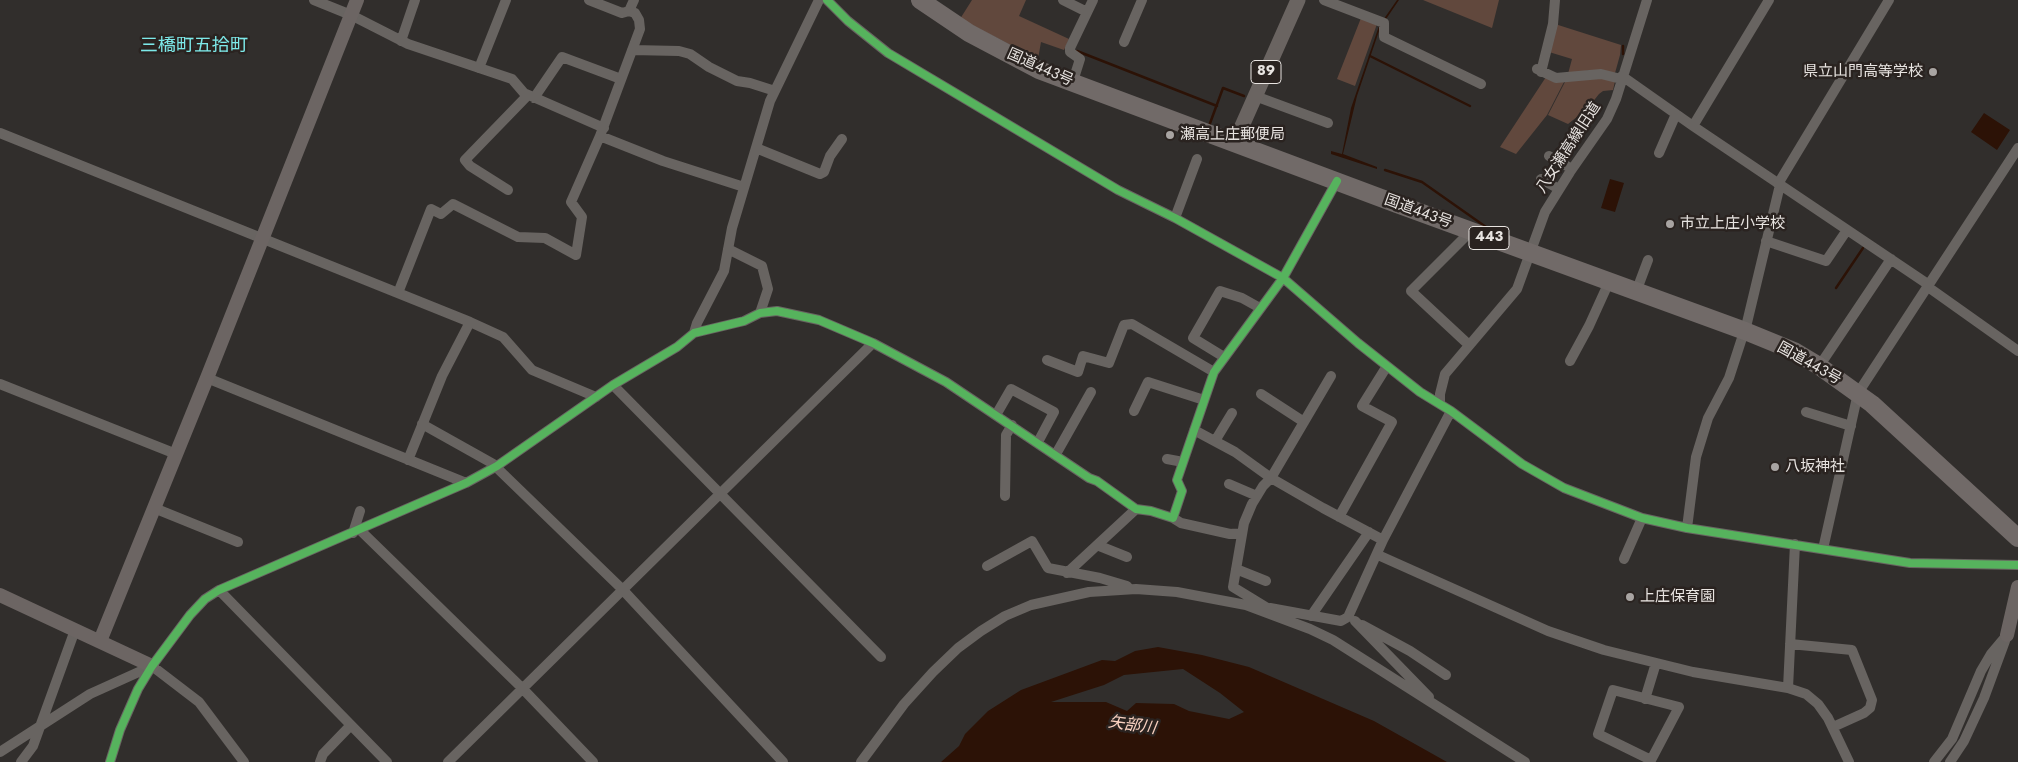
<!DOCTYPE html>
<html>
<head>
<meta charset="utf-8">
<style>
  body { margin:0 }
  canvas { display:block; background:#312e2c }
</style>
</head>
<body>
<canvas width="2018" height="762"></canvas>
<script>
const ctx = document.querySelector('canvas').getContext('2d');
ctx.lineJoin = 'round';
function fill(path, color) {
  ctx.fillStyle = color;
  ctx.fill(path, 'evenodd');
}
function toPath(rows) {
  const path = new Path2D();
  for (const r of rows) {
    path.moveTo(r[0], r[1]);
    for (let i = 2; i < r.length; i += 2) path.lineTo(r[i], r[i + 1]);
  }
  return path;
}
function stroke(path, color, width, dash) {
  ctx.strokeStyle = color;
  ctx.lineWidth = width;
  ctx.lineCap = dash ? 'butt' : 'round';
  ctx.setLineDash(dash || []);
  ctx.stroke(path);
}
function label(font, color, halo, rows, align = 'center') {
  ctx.font = font + ' Jost,"Noto Sans JP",sans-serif';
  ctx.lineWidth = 5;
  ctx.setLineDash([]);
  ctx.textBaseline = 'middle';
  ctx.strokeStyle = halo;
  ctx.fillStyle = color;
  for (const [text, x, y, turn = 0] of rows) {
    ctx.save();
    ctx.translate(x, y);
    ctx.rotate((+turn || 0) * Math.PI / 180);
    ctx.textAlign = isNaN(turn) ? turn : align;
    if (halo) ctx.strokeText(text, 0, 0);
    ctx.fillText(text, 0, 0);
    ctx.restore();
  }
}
const green = toPath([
  [972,0,1026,0,1019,16,1069,39,1064,50,1041,42,1038,59,960,19],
  [1423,0,1499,0,1492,28],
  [1361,18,1377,24,1355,86,1337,79],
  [1555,24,1621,45,1620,55,1615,73,1591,70,1568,74,1572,59,1549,52],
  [1546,77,1564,82,1547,115,1516,154,1500,147],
  [1594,77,1615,81,1613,90,1603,91,1599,94,1587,109,1568,124,1548,115,1565,82,1571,80]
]);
const water = toPath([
  [1397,0,1399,0,1380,28,1357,96,1343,154,1377,167,1377,169,1331,154,1331,151,1342,154,1351,108,1379,26],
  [1984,113,2010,130,1997,150,1971,132],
  [1610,179,1624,183,1615,212,1601,208],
  [1158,647,1202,655,1249,667,1374,721,1447,762,941,762,959,746,965,734,988,711,1021,690,1102,660,1115,661,1135,651],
  [1183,669,1220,693,1244,712,1229,719,1189,711,1174,704,1136,703,1127,711,1106,702,1051,702,1104,685,1124,675]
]);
const stream = toPath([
  [1623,46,1623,54],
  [1077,51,1217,106],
  [1370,56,1470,106],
  [1209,126,1223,88,1244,96],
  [1385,170,1422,182,1486,227],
  [1836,288,1863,248]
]);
const street = toPath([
  [314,0,351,15,408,44,512,79,524,93,604,128],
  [589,0,622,13,629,11],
  [827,0,848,21,888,53,1118,190,1175,218,1283,278,1358,343,1420,392,1451,411,1522,464,1564,488,1642,518,1687,528,1910,563,2018,565],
  [1063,0,1087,12],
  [1324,0,1384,23,1384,37,1481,84],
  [401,41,415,0],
  [1124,42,1142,0],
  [632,50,679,51,690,54,709,67,737,81,750,83,775,91],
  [479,68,506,0],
  [1537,69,1556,78,1601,74,1621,79],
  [1541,72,1553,24,1555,0],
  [1622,76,1693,126,1929,285],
  [1074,78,1080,59,1070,52,1070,48,1093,0],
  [1255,96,1328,123],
  [534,98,562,57,621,79],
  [1693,126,1769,0],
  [0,133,470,322,503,337,532,370,596,397],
  [600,136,663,161,744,187],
  [756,148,820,174,824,172,830,156,842,139],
  [1659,153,1676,114],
  [1549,156,1572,169],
  [1541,179,1559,189],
  [1778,184,1889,0],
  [508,190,470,166,465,160,528,95],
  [1175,218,1197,159],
  [1766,241,1826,261,1847,230],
  [728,249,762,266,768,289,760,313],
  [1928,287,2018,351],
  [1636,292,1648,260],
  [398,293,431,209,441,214,453,204,518,237,545,238,576,255,582,217,571,202,600,136,640,29,639,20,635,13,629,11,634,0],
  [1745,331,1780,185],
  [694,333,697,323,724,271,732,228,770,101,819,0],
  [1469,345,1411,291,1471,231],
  [1224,357,1193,338,1220,291,1242,298,1260,308],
  [1047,360,1078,372,1083,356,1109,363,1124,325,1132,324,1214,372],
  [1570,361,1589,326,1609,282],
  [1822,362,1891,259],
  [207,378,466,483],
  [0,384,176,454],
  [613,385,881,657],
  [1261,394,1304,422],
  [1440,403,1440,394,1445,374,1517,289,1545,212,1570,172,1607,119,1616,99,1647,0],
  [1134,411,1148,382,1204,400],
  [1806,412,1851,426],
  [996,415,1011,389,1054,412,1038,442],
  [422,424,497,466],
  [1194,430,1235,452,1271,478,1323,508,1383,540],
  [1215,441,1232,413],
  [1056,454,1091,392],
  [1167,459,1183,462],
  [408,460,442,376,470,322],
  [496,467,622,589,783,762],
  [1229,484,1257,496],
  [1005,496,1006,435,1012,425],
  [154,508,238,542],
  [1339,517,1392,422,1362,406,1387,366],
  [1173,518,1181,523,1230,534,1242,533],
  [1687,528,1696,457,1708,418,1729,378,1742,338],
  [360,530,522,688,593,762],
  [353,533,360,511],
  [1097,545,1127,557],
  [1823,549,1858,393,2018,148],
  [1378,555,1548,631,1604,650,1693,672,1788,688,1806,694,1818,704,1828,718,1849,762],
  [1624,559,1642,518],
  [987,566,1032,541,1048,568,1100,578,1127,586],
  [1236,569,1266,581],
  [1067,573,1136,509],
  [219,590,387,762],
  [1270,608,1341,621,1348,617,1383,540,1451,411],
  [1269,609,1233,587,1244,523,1252,504,1263,486,1271,478,1331,376],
  [1311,616,1369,532],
  [1355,621,1429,697],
  [1362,625,1410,651,1446,675],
  [1790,644,1852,650,1872,700,1870,708,1864,713,1833,727],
  [152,666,199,702,244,762],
  [1788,688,1795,544],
  [1645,699,1656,663],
  [0,752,90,694,152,666],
  [21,762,33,746,75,630],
  [110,762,120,730,138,689,152,666,190,615,205,599,219,590,466,483,497,466,613,385,677,347,694,333,744,321,760,313,777,311,819,320,873,343,946,382,1089,478,1097,481,1136,509,1151,511,1173,518,1182,491,1177,480,1214,372,1283,278,1337,181],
  [320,762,323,754,351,725],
  [448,762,873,343],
  [861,762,904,704,933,672,958,648,981,631,1005,616,1031,605,1089,592,1136,589,1177,592,1246,605,1310,629,1333,640,1525,762],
  [1650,762,1679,707,1613,690,1598,734,1651,760],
  [1934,762,1952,739,1981,671,1991,654,2007,635],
  [1950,762,1964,741,1984,698,2005,641]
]);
const secondary = toPath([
  [0,595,152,666],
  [2007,635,2018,587],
  [100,641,207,378,357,0]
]);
const primary = toPath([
  [1234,144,1298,0]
]);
const highway = toPath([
  [920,0,969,33,1039,70,1397,204,1745,331,1794,351,1819,366,1872,404,2018,538]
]);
const cycleway = toPath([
  [827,0,848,21,888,53,1118,190,1175,218,1283,278,1358,343,1420,392,1451,411,1522,464,1564,488,1642,518,1687,528,1910,563,2018,565],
  [110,762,120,730,138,689,152,666,190,615,205,599,219,590,466,483,497,466,613,385,677,347,694,333,744,321,760,313,777,311,819,320,873,343,946,382,1089,478,1097,481,1136,509,1151,511,1173,518,1182,491,1177,480,1214,372,1283,278,1337,181]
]);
const markers = [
  [1933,72,5,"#a8a4a2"],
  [1170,135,5,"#a8a4a2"],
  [1670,224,5,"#a8a4a2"],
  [1775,467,5,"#a8a4a2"],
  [1630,597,5,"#a8a4a2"]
];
const shields = [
  [1266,72,30],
  [1489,238,40]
];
const shieldNames = [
  ["89",1266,72],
  ["443",1489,238]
];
const streetNames = [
  ["国道443号",1040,68,24],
  ["八女瀬高線旧道",1569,148,-57],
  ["国道443号",1418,212,20],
  ["国道443号",1809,364,29]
];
const poiNames = [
  ["県立山門高等学校",1923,72,"right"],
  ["瀬高上庄郵便局",1180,135],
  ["市立上庄小学校",1680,224],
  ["八坂神社",1785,467],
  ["上庄保育園",1640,597]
];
const waterNames = [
  ["矢部川",1132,726,8]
];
const quarterNames = [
  ["三橋町五拾町",194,47]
];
fill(green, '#61483d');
fill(water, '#2c1206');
stroke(stream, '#2c1206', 2.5);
stroke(street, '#686461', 10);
stroke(secondary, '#6c6563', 14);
stroke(primary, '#6a6461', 15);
stroke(highway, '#716a68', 18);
stroke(cycleway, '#56b35d', 8);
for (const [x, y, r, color] of markers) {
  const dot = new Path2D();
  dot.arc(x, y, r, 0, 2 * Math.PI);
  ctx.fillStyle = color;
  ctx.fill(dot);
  stroke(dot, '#2a2320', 2);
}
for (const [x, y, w] of shields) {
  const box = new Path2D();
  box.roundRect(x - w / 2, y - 11.5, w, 23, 4);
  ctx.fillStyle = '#2a2320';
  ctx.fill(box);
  stroke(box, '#e8e4e1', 1);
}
label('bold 14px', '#e8e4e1', null, shieldNames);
label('15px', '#e8e4e1', '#2a2320', streetNames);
label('15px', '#e8e4e1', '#2a2320', poiNames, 'left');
label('italic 16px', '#f9d1c0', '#2a2320', waterNames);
label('18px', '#7de9e9', '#2a2320', quarterNames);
</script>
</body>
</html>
